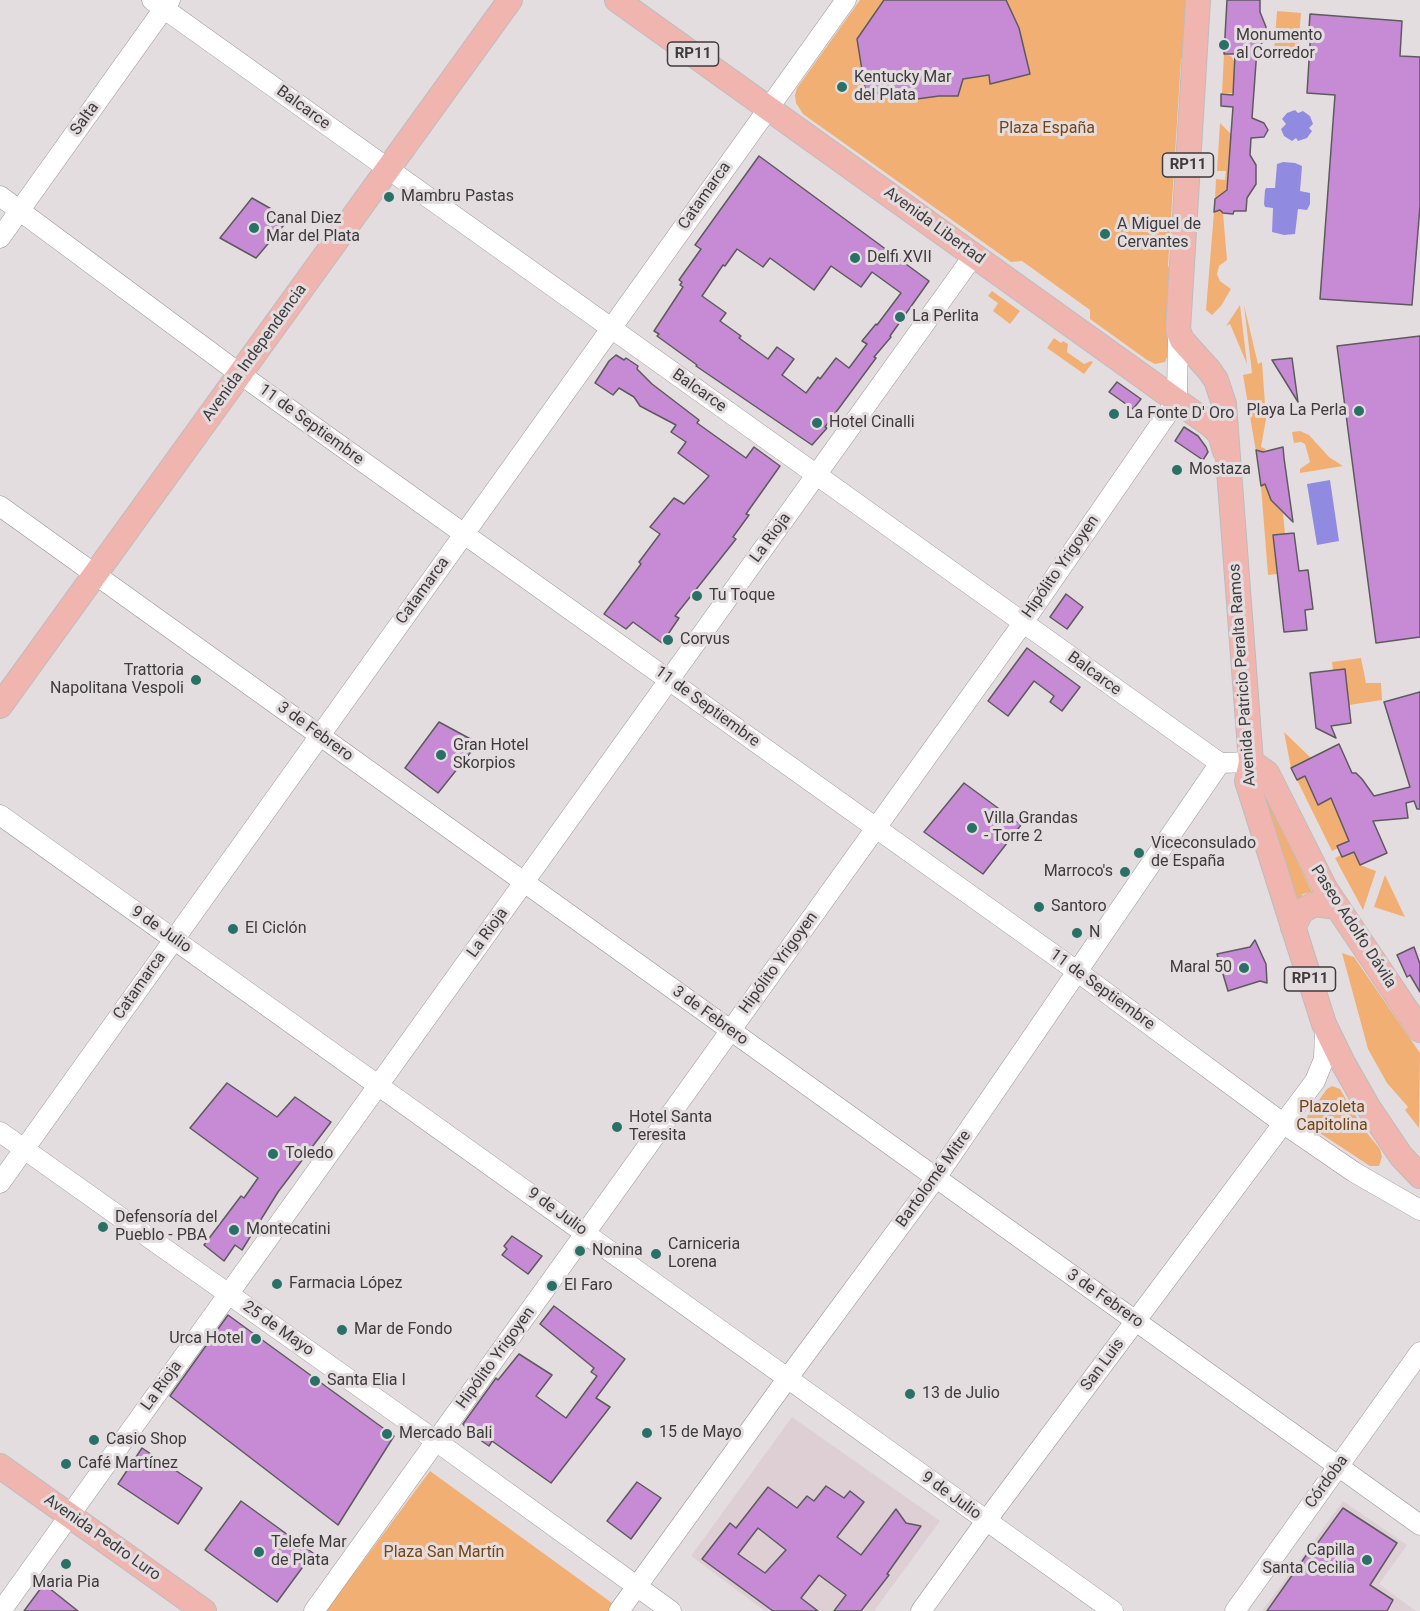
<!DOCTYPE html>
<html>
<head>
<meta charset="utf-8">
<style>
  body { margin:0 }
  canvas { display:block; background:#e4dde0 }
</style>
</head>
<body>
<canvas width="1420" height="1611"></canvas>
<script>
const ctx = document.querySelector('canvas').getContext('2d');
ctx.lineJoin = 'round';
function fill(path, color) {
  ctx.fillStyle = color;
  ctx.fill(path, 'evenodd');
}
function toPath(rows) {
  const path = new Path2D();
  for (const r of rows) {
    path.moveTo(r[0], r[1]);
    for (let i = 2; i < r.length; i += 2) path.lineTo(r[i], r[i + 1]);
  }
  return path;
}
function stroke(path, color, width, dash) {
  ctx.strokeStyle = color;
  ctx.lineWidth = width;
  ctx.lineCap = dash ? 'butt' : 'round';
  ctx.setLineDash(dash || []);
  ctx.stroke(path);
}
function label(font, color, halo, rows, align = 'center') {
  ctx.font = font + ' Roboto,sans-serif';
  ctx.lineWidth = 6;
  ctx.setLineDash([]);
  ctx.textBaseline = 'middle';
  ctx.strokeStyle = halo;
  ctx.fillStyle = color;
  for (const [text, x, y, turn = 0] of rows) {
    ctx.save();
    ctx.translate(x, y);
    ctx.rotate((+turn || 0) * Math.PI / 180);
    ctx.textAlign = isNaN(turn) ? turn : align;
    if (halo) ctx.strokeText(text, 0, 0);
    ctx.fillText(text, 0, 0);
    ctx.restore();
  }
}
const built = toPath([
  [792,1417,940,1521,874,1611,765,1611,691,1556],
  [1343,1501,1407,1545,1379,1584,1416,1611,1262,1611]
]);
const green = toPath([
  [860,0,1190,0,1187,55,1181,59,1168,266,1172,270,1168,355,1165,362,1155,364,1147,360,1090,319,1090,310,1022,261,1011,262,803,114,796,103,795,95,797,88],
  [1277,11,1301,13,1298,53,1274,51],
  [1224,54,1231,56,1235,62,1233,93,1222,93],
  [1220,123,1231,134,1227,190,1215,199,1216,179,1225,180,1226,171,1217,171],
  [1220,210,1223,213,1227,260,1219,266,1217,274,1220,281,1231,289,1221,306,1212,315,1206,310,1214,212],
  [992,291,1020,311,1010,324,993,311,998,303,988,296],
  [1240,305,1247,364,1230,324,1226,326],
  [1244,305,1258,364,1262,362,1266,419,1261,447,1266,449,1263,452,1256,450,1255,446,1243,375,1252,373],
  [1054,338,1061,343,1063,341,1068,344,1067,352,1084,364,1091,361,1093,362,1084,374,1047,348],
  [1300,431,1309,435,1329,457,1343,466,1300,473,1300,469,1310,462,1305,444,1301,442,1294,443,1292,432],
  [1265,484,1271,500,1283,513,1285,534,1273,535,1277,574,1268,575,1261,486],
  [1361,658,1366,683,1381,683,1382,700,1349,705,1345,669,1333,671,1332,662],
  [1284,732,1311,758,1291,768],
  [1305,776,1318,804,1331,798,1349,841,1338,846,1338,848,1332,851,1297,780],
  [1257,777,1312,892,1303,894,1298,901],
  [1354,852,1360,865,1376,871,1363,910,1335,858,1341,855,1343,857],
  [1385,875,1405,917,1374,907],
  [1342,953,1354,957,1420,1053,1419,1128,1405,1110,1408,1107,1387,1083,1368,1049],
  [1332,1086,1340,1089,1363,1128,1380,1149,1382,1157,1379,1166,1370,1166,1306,1124,1306,1118,1327,1089],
  [430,1471,623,1611,326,1611]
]);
const water = toPath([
  [1295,110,1298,113,1303,111,1310,116,1313,124,1309,128,1312,131,1307,138,1298,141,1296,138,1292,141,1284,136,1281,129,1286,124,1282,119,1287,113],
  [1283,162,1295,163,1302,166,1300,191,1310,193,1310,204,1307,210,1298,209,1295,234,1284,235,1272,232,1273,208,1265,207,1264,204,1265,190,1266,188,1275,188,1277,164],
  [1330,480,1339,541,1317,545,1307,484]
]);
const building = toPath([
  [884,0,1006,0,1019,28,1030,74,990,84,989,75,963,79,958,96,939,96,895,102,898,90,866,95,857,39,884,0],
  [1227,0,1260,0,1260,12,1266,27,1265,39,1257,49,1252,118,1264,123,1268,130,1264,137,1251,138,1250,155,1256,165,1256,184,1247,198,1246,211,1234,211,1233,214,1223,213,1220,210,1214,212,1215,199,1227,190,1231,134,1233,107,1221,106,1221,94,1233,95,1235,54,1224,54,1227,0],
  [1310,14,1402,21,1400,56,1420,57,1420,206,1412,305,1320,299,1335,95,1307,93,1311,29,1309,29,1310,14],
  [759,156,929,281,890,336,891,337,874,357,876,358,825,427,827,428,812,445,696,366,697,365,657,336,659,334,654,331,683,287,680,285,682,282,679,280,701,249,695,245,759,156],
  [737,249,763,267,770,258,814,290,831,266,861,287,872,272,901,293,877,325,876,324,862,341,867,344,849,368,836,358,820,379,818,377,806,393,782,375,794,359,777,347,768,359,739,338,741,336,720,321,726,313,702,296,723,265,725,266,737,249],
  [252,198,289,219,256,258,220,238,252,198],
  [1420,336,1420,637,1376,643,1337,346,1420,336],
  [616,355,624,360,626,358,638,366,637,369,652,384,699,420,697,423,746,458,754,447,780,466,746,514,749,515,733,537,736,539,675,616,679,618,662,643,633,622,626,629,604,614,641,564,639,562,660,534,650,527,674,498,684,504,709,476,678,453,686,442,671,432,676,425,640,406,634,397,619,388,613,395,595,383,609,361,616,355],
  [1292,358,1298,402,1272,360,1292,358],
  [1117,382,1141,399,1133,409,1109,392,1117,382],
  [1184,427,1198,436,1206,447,1208,452,1203,460,1175,441,1184,427],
  [1283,447,1284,458,1293,522,1271,500,1265,484,1261,486,1256,450,1263,452,1283,447],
  [1294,533,1299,571,1308,570,1313,609,1305,610,1307,630,1284,632,1273,535,1294,533],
  [1066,594,1083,607,1067,629,1050,617,1066,594],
  [1027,648,1080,687,1062,711,1050,702,1054,696,1034,681,1008,716,988,701,1027,648],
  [1345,669,1351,723,1331,726,1336,738,1316,728,1310,673,1345,669],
  [1420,692,1420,809,1417,809,1414,801,1406,803,1408,818,1373,821,1387,853,1360,865,1354,852,1342,857,1337,846,1349,841,1331,798,1318,805,1305,776,1297,780,1291,768,1339,744,1352,773,1356,773,1362,779,1374,796,1410,787,1384,702,1420,692],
  [439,722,478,743,438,793,405,768,439,722],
  [964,783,1021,825,983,874,924,832,964,783],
  [1255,940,1266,964,1267,983,1260,981,1228,991,1217,954,1250,947,1255,940],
  [1414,947,1420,964,1420,992,1410,975,1407,977,1397,955,1414,947],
  [227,1083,277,1117,295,1097,331,1122,278,1192,242,1250,235,1245,224,1261,204,1245,241,1196,244,1198,258,1178,190,1128,227,1083],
  [512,1236,542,1256,528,1274,502,1255,507,1249,504,1246,512,1236],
  [554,1306,625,1359,596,1398,610,1407,551,1483,492,1441,489,1446,470,1433,463,1424,496,1378,498,1380,519,1354,552,1375,536,1396,566,1418,597,1376,591,1372,594,1368,540,1324,554,1306],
  [228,1315,394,1436,338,1525,170,1396,228,1315],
  [142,1448,202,1488,178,1524,118,1484,142,1448],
  [637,1482,661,1498,631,1539,607,1521,637,1482],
  [826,1486,844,1498,850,1491,864,1502,837,1537,861,1555,896,1509,906,1523,921,1526,887,1574,889,1575,861,1611,834,1611,846,1595,819,1575,801,1598,818,1611,773,1611,702,1559,730,1523,736,1528,768,1487,797,1508,807,1496,814,1501,826,1486],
  [758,1528,786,1550,765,1573,738,1554,758,1528],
  [241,1501,313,1553,277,1602,205,1550,241,1501],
  [1343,1508,1397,1543,1370,1585,1393,1600,1387,1611,1267,1611,1312,1547,1314,1548,1343,1508],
  [44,1584,78,1611,24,1611,44,1584]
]);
const minor = toPath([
  [152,0,1210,756,1220,763,1251,762],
  [0,196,240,374,1078,972,1284,1124,1354,1172,1420,1210],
  [0,238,170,0],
  [0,506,1420,1525],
  [0,815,1113,1611],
  [0,1132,436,1441,671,1611],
  [0,1183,846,0],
  [1,1611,974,255],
  [314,1611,1023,623,1177,400,1178,330],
  [619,1611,787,1379,935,1179,1220,763],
  [921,1611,986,1521,1315,1081,1324,1059,1325,1027],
  [1235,1611,1420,1352]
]);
const major = toPath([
  [617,0,1212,426,1220,434,1225,451],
  [1198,0,1178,330,1182,340,1209,370,1216,380,1224,404,1251,762,1247,781,1324,1024,1343,1063,1368,1107,1401,1156,1420,1176],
  [0,706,510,0],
  [1251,762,1267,773,1326,890,1420,1030],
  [1293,928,1301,912,1307,908,1315,904,1337,907],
  [0,1466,204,1611]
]);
const markers = [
  [1224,45,6,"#297066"],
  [842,87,6,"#297066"],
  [389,197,6,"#297066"],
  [254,228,6,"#297066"],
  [1105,234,6,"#297066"],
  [855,258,6,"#297066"],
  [900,317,6,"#297066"],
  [1359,411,6,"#297066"],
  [1114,414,6,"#297066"],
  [817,423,6,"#297066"],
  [1177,470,6,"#297066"],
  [697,596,6,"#297066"],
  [668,640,6,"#297066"],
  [196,680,6,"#297066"],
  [441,755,6,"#297066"],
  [972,828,6,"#297066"],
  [1139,853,6,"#297066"],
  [1125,872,6,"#297066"],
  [1039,907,6,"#297066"],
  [233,929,6,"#297066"],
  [1077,933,6,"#297066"],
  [1244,968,6,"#297066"],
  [617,1127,6,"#297066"],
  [273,1154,6,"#297066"],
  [103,1227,6,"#297066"],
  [234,1230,6,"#297066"],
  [580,1251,6,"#297066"],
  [656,1254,6,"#297066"],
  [277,1284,6,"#297066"],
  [552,1286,6,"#297066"],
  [342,1330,6,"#297066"],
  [256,1339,6,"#297066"],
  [315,1381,6,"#297066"],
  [910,1394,6,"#297066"],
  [647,1433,6,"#297066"],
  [387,1434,6,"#297066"],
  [94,1440,6,"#297066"],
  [66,1464,6,"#297066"],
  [259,1552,6,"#297066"],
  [1367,1560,6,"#297066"],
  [66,1564,6,"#297066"]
];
const shields = [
  [693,54,51],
  [1188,165,51],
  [1310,979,51]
];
const shieldNames = [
  ["RP11",693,54],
  ["RP11",1188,165],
  ["RP11",1310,979]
];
const poiNames = [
  ["Monumento",1236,36],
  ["al Corredor",1236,54],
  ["Kentucky Mar",854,78],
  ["del Plata",854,96],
  ["Mambru Pastas",401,197],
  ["Canal Diez",266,219],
  ["Mar del Plata",266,237],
  ["A Miguel de",1117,225],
  ["Cervantes",1117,243],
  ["Delfi XVII",867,258],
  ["La Perlita",912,317],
  ["Playa La Perla",1347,411,"right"],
  ["La Fonte D' Oro",1126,414],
  ["Hotel Cinalli",829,423],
  ["Mostaza",1189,470],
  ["Tu Toque",709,596],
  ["Corvus",680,640],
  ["Trattoria",184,671,"right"],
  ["Napolitana Vespoli",184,689,"right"],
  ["Gran Hotel",453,746],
  ["Skorpios",453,764],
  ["Villa Grandas",984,819],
  ["- Torre 2",984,837],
  ["Viceconsulado",1151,844],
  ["de España",1151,862],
  ["Marroco's",1113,872,"right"],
  ["Santoro",1051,907],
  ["El Ciclón",245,929],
  ["N",1089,933],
  ["Maral 50",1232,968,"right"],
  ["Hotel Santa",629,1118],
  ["Teresita",629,1136],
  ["Toledo",285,1154],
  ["Defensoría del",115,1218],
  ["Pueblo - PBA",115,1236],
  ["Montecatini",246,1230],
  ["Carniceria",668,1245],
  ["Lorena",668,1263],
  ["Nonina",592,1251],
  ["Farmacia López",289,1284],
  ["El Faro",564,1286],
  ["Mar de Fondo",354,1330],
  ["Urca Hotel",244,1339,"right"],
  ["Santa Elia I",327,1381],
  ["13 de Julio",922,1394],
  ["15 de Mayo",659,1433],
  ["Mercado Bali",399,1434],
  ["Casio Shop",106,1440],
  ["Café Martínez",78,1464],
  ["Telefe Mar",271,1543],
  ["de Plata",271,1561],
  ["Capilla",1355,1551,"right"],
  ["Santa Cecilia",1355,1569,"right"],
  ["Maria Pia",66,1583,"center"]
];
const streetNames = [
  ["Balcarce",303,108,36],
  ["Salta",85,119,-54],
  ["Catamarca",705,196,-55],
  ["Avenida Libertad",934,226,36],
  ["Avenida Independencia",255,353,-54],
  ["Balcarce",699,391,35],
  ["11 de Septiembre",311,425,36],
  ["La Rioja",771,538,-54],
  ["Hipólito Yrigoyen",1061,567,-55],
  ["Catamarca",423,591,-54],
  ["Balcarce",1094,674,36],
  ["Avenida Patricio Peralta Ramos",1243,675,-94],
  ["11 de Septiembre",707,707,36],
  ["3 de Febrero",315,732,36],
  ["Paseo Adolfo Dávila",1353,927,57],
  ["9 de Julio",161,930,35],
  ["La Rioja",488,933,-54],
  ["Hipólito Yrigoyen",779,963,-54],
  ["Catamarca",140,986,-55],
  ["11 de Septiembre",1102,990,36],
  ["3 de Febrero",710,1016,36],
  ["Bartolomé Mitre",934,1179,-54],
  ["9 de Julio",557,1212,36],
  ["3 de Febrero",1105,1299,35],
  ["25 de Mayo",278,1329,35],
  ["Hipólito Yrigoyen",496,1358,-54],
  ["San Luis",1103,1365,-53],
  ["La Rioja",162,1386,-54],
  ["Córdoba",1327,1482,-54],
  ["9 de Julio",951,1496,36],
  ["Avenida Pedro Luro",102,1538,35]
];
const parkNames = [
  ["Plaza España",1047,129],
  ["Plazoleta",1332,1108],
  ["Capitolina",1332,1126],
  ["Plaza San Martín",444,1553]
];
fill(built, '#decfd5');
fill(green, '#f2af73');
fill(water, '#908be1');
fill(building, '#c78bd6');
stroke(building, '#5d5a5e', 1.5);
stroke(minor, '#9a9496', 21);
stroke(major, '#bdbcbd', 26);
stroke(minor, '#fff', 20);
stroke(major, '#f0b5af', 24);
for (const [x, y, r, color] of markers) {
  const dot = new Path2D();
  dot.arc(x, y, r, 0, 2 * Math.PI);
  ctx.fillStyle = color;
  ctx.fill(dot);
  stroke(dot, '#e4dde0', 2);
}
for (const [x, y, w] of shields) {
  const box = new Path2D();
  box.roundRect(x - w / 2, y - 12, w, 24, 4.5);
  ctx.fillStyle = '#e4dde0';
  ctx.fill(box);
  stroke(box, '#3e3b3c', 1.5);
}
label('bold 15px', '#3e3b3c', null, shieldNames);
label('16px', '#3e3b3c', '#e4dde0', poiNames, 'left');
label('16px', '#3e3b3c', '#e4dde0', streetNames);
label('16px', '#774510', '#e4dde0', parkNames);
</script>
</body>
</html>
